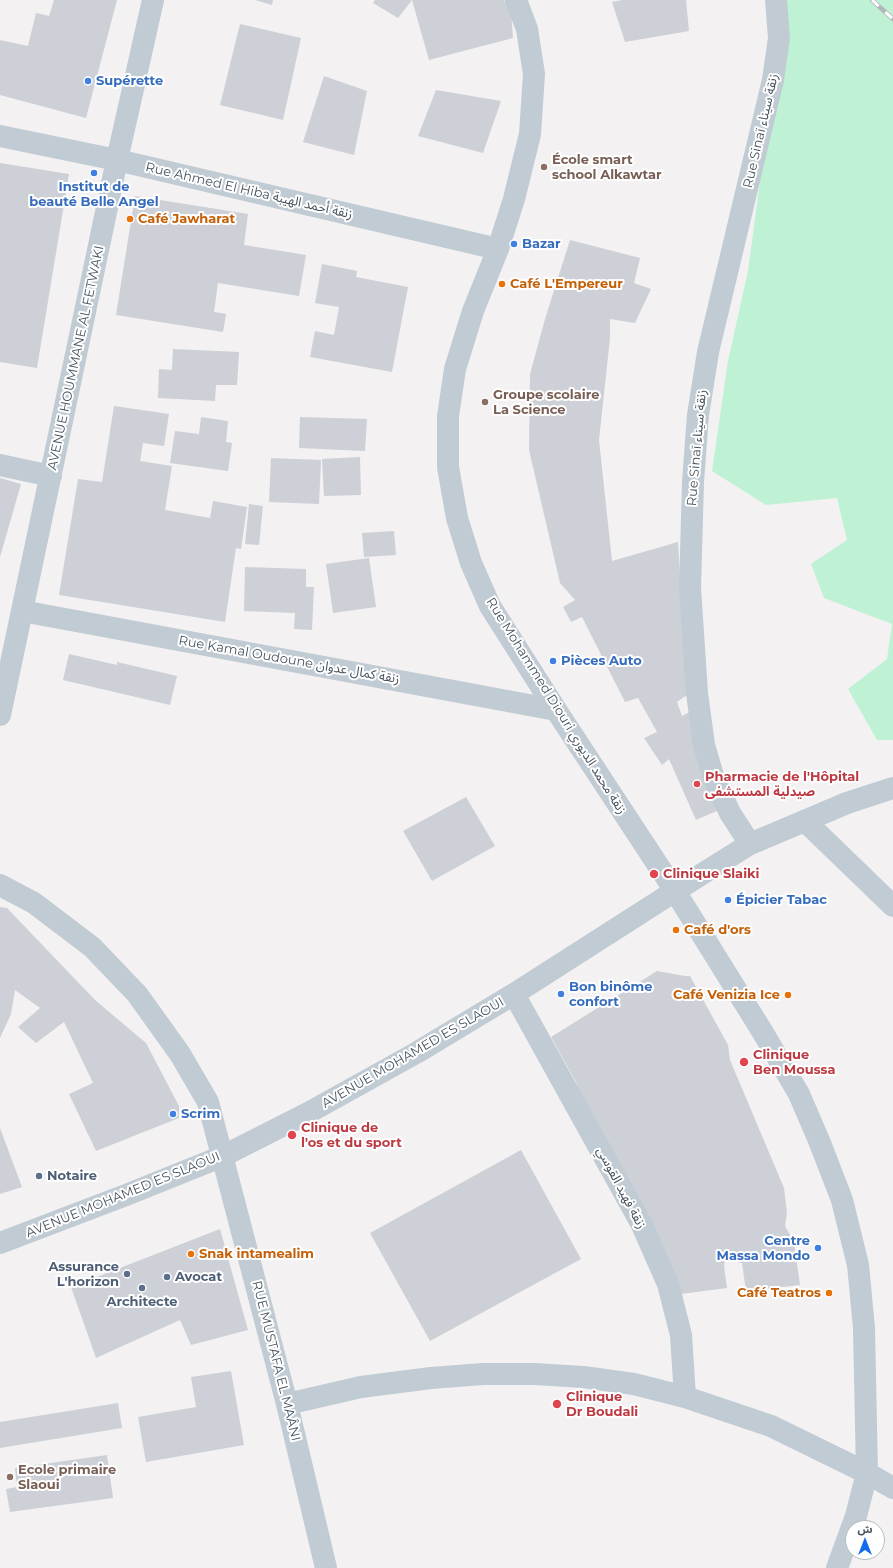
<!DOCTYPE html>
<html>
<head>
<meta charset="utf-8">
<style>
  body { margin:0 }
  #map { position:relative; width:893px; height:1568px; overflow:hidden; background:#f3f1f1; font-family:Montserrat,"Noto Sans Arabic",sans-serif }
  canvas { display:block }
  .north { position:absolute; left:845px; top:1520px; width:40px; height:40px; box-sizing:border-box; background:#fff; border:1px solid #b6bbbf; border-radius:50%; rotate:0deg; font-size:11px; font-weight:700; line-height:16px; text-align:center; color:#48545f }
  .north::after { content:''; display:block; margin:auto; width:14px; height:18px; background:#126cec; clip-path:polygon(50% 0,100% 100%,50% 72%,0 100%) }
</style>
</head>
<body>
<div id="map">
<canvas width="893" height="1568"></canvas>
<div class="north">ش</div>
</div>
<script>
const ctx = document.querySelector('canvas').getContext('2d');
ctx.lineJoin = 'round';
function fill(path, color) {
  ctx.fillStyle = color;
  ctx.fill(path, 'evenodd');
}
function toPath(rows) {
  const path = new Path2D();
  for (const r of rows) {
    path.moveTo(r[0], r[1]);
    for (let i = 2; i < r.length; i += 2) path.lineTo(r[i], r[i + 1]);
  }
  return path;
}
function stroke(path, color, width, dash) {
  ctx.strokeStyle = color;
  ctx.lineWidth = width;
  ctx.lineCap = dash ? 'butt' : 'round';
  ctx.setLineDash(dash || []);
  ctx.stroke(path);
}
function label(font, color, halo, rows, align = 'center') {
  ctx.font = font + ' Montserrat,"Noto Sans Arabic",sans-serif';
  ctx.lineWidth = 4;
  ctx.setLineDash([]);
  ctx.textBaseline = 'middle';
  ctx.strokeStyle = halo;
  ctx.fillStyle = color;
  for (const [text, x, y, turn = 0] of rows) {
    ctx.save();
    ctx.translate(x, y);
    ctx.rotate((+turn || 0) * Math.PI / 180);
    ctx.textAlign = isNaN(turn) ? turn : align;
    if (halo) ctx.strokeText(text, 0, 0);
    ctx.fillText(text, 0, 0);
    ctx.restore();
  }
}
const green = toPath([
  [782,0,893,0,893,740,877,740,848,689,887,659,892,624,824,598,811,564,847,540,837,498,766,505,712,471,728,361,748,271,767,129]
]);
const building = toPath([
  [54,0,117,0,86,118,0,95,0,40,28,46,36,13,49,16],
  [255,0,273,0,272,5],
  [375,0,504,0,511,11,513,38,429,60,412,0,398,18,373,3],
  [622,0,686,0,689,31,625,42,612,2],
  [240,24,301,38,283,120,220,105],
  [324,76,367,91,354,155,303,142],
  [436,90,501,101,483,153,418,136],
  [0,163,69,174,37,368,0,362],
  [135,196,248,214,244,245,306,255,299,296,218,283,214,312,226,314,223,332,116,315],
  [570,240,640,258,634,283,651,289,635,323,610,319,610,338,599,440,612,561,678,542,687,695,677,702,682,716,693,710,719,810,696,820,669,759,662,765,644,738,657,732,638,698,625,702,582,617,571,622,563,607,575,600,560,583,529,450,530,374,545,319],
  [322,264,357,271,356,277,408,287,392,372,310,357,315,331,334,335,339,307,315,303],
  [173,349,239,352,237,385,216,385,215,401,158,398,159,369,172,370],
  [114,406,169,414,164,446,143,443,140,461,172,466,165,510,210,518,213,501,247,507,241,549,236,548,225,622,59,595,78,479,102,482],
  [201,417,228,421,226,442,232,443,228,471,170,463,175,431,199,434],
  [300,417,367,419,365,451,299,448],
  [360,457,361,495,324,496,322,459],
  [271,458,321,460,319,504,269,502],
  [0,478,21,484,0,557],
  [249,504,263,506,259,545,245,544],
  [394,531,396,555,364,557,362,533],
  [369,558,376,607,333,613,326,564],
  [245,567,306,569,306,587,314,587,312,630,294,629,295,613,244,611],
  [69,654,117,665,117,662,177,676,170,705,63,680],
  [466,797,495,846,432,881,403,831],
  [0,907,7,908,95,1000,146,1043,179,1106,179,1118,96,1151,69,1094,93,1083,64,1022,36,1043,18,1027,40,1008,15,990,11,1014,0,1038],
  [657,971,685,976,690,976,728,1045,730,1060,784,1188,787,1213,785,1226,794,1242,800,1285,746,1291,742,1263,725,1260,724,1266,727,1288,673,1295,668,1257,578,1094,577,1084,551,1037],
  [0,1128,22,1187,0,1194],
  [521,1150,581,1259,430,1341,370,1233],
  [220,1229,248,1330,191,1345,180,1320,96,1358,71,1287],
  [231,1371,244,1445,146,1462,138,1417,196,1407,191,1377],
  [118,1403,122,1428,0,1448,0,1422],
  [107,1455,113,1498,10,1512,6,1489,17,1487,15,1468]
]);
const minor = toPath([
  [516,0,527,29,534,74,530,134,514,199,498,249,473,311,455,369,448,416,448,467,457,518,471,563,490,606,556,710,675,891,762,1031,799,1094,820,1143,842,1200,858,1265,864,1328,867,1473,856,1516,837,1568],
  [0,136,117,160,498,249],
  [0,465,51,476],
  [22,611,556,710],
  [0,715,117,160,153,0],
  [805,821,893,906],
  [750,844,730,813,714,779,704,745,697,693,690,588,693,482,698,415,708,352,773,80,779,38,776,0],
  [0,885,34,903,92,947,137,994,180,1054,208,1102,287,1404,326,1568],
  [514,994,642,1225,668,1284,681,1335,685,1397],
  [0,1243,126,1195,223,1156,308,1113,416,1053,514,994,675,891,750,844,847,803,893,788],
  [287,1404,361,1387,431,1378,483,1374,535,1374,583,1377,634,1384,685,1397,771,1426,867,1473,893,1488]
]);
const rail = toPath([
  [872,0,893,19]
]);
const markers = [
  [88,81,4,"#3f7fe0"],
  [544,167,4,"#8d6e63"],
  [94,173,4,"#3f7fe0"],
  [130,219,4,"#e8710a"],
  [514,244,4,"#3f7fe0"],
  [502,284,4,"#e8710a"],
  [485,402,4,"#8d6e63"],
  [553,661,4,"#3f7fe0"],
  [697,784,4,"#e0444e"],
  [654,874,5,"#e0444e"],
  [728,900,4,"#3f7fe0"],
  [676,930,4,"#e8710a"],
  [561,994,4,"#3f7fe0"],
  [788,995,4,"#e8710a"],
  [744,1062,5,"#e0444e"],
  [173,1114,4,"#3f7fe0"],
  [292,1135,5,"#e0444e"],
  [39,1176,4,"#5c6f8a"],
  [818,1248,4,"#3f7fe0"],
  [191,1254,4,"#e8710a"],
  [127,1274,4,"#5c6f8a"],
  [167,1277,4,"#5c6f8a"],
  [142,1288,4,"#5c6f8a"],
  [829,1293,4,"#e8710a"],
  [557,1404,5,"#e0444e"],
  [10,1477,4,"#8d6e63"]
];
const shopNames = [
  ["Supérette",96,81],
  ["Institut de",94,187,"center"],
  ["beauté Belle Angel",94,202,"center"],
  ["Bazar",522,244],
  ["Pièces Auto",561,661],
  ["Épicier Tabac",736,900],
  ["Bon binôme",569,987],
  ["confort",569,1002],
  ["Scrim",181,1114],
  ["Centre",810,1241,"right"],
  ["Massa Mondo",810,1256,"right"]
];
const streetNames = [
  ["Rue Sinaï زنقة سيناء",761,131,-77],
  ["Rue Ahmed El Hiba زنقة أحمد الهيبة",249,191,13],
  ["AVENUE HOUMMANE AL FETWAKI",76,358,-78],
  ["Rue Sinaï زنقة سيناء",697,448,-85],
  ["Rue Kamal Oudoune زنقة كمال عدوان",289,660,10],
  ["Rue Mohammed Diouri زنقة محمد الديوري",556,706,58],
  ["AVENUE MOHAMED ES SLAOUI",413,1053,-30],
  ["زنقة فهيد القوسي",621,1188,62],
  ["AVENUE MOHAMED ES SLAOUI",123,1195,-22],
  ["RUE MUSTAFA EL MAÂNI",276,1361,76]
];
const educationNames = [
  ["École smart",552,160],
  ["school Alkawtar",552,175],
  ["Groupe scolaire",493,395],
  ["La Science",493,410],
  ["Ecole primaire",18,1470],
  ["Slaoui",18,1485]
];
const foodNames = [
  ["Café Jawharat",138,219],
  ["Café L'Empereur",510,284],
  ["Café d'ors",684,930],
  ["Café Venizia Ice",780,995,"right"],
  ["Snak intamealim",199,1254],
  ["Café Teatros",821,1293,"right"]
];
const healthNames = [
  ["Pharmacie de l'Hôpital",705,777],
  ["صيدلية المستشفى",705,792],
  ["Clinique Slaiki",663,874],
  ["Clinique",753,1055],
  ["Ben Moussa",753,1070],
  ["Clinique de",301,1128],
  ["l'os et du sport",301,1143],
  ["Clinique",566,1397],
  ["Dr Boudali",566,1412]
];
const serviceNames = [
  ["Notaire",47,1176],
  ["Assurance",119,1267,"right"],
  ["L'horizon",119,1282,"right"],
  ["Avocat",175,1277],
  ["Architecte",142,1302,"center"]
];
fill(green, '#bff2d4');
fill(building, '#cdd0d6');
stroke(minor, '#c1cbd3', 22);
stroke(rail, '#b3b6bb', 4.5);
stroke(rail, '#fff', 3, [9]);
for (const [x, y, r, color] of markers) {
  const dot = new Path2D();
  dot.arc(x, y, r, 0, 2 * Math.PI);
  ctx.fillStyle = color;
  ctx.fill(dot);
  stroke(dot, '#fff', 1.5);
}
label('bold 13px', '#366cbe', '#fff', shopNames, 'left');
label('13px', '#48545f', '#fff', streetNames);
label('bold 13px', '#785e54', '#fff', educationNames, 'left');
label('bold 13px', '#c56008', '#fff', foodNames, 'left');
label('bold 13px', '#be3a42', '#fff', healthNames, 'left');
label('bold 13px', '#4e5e75', '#fff', serviceNames, 'left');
</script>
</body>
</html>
